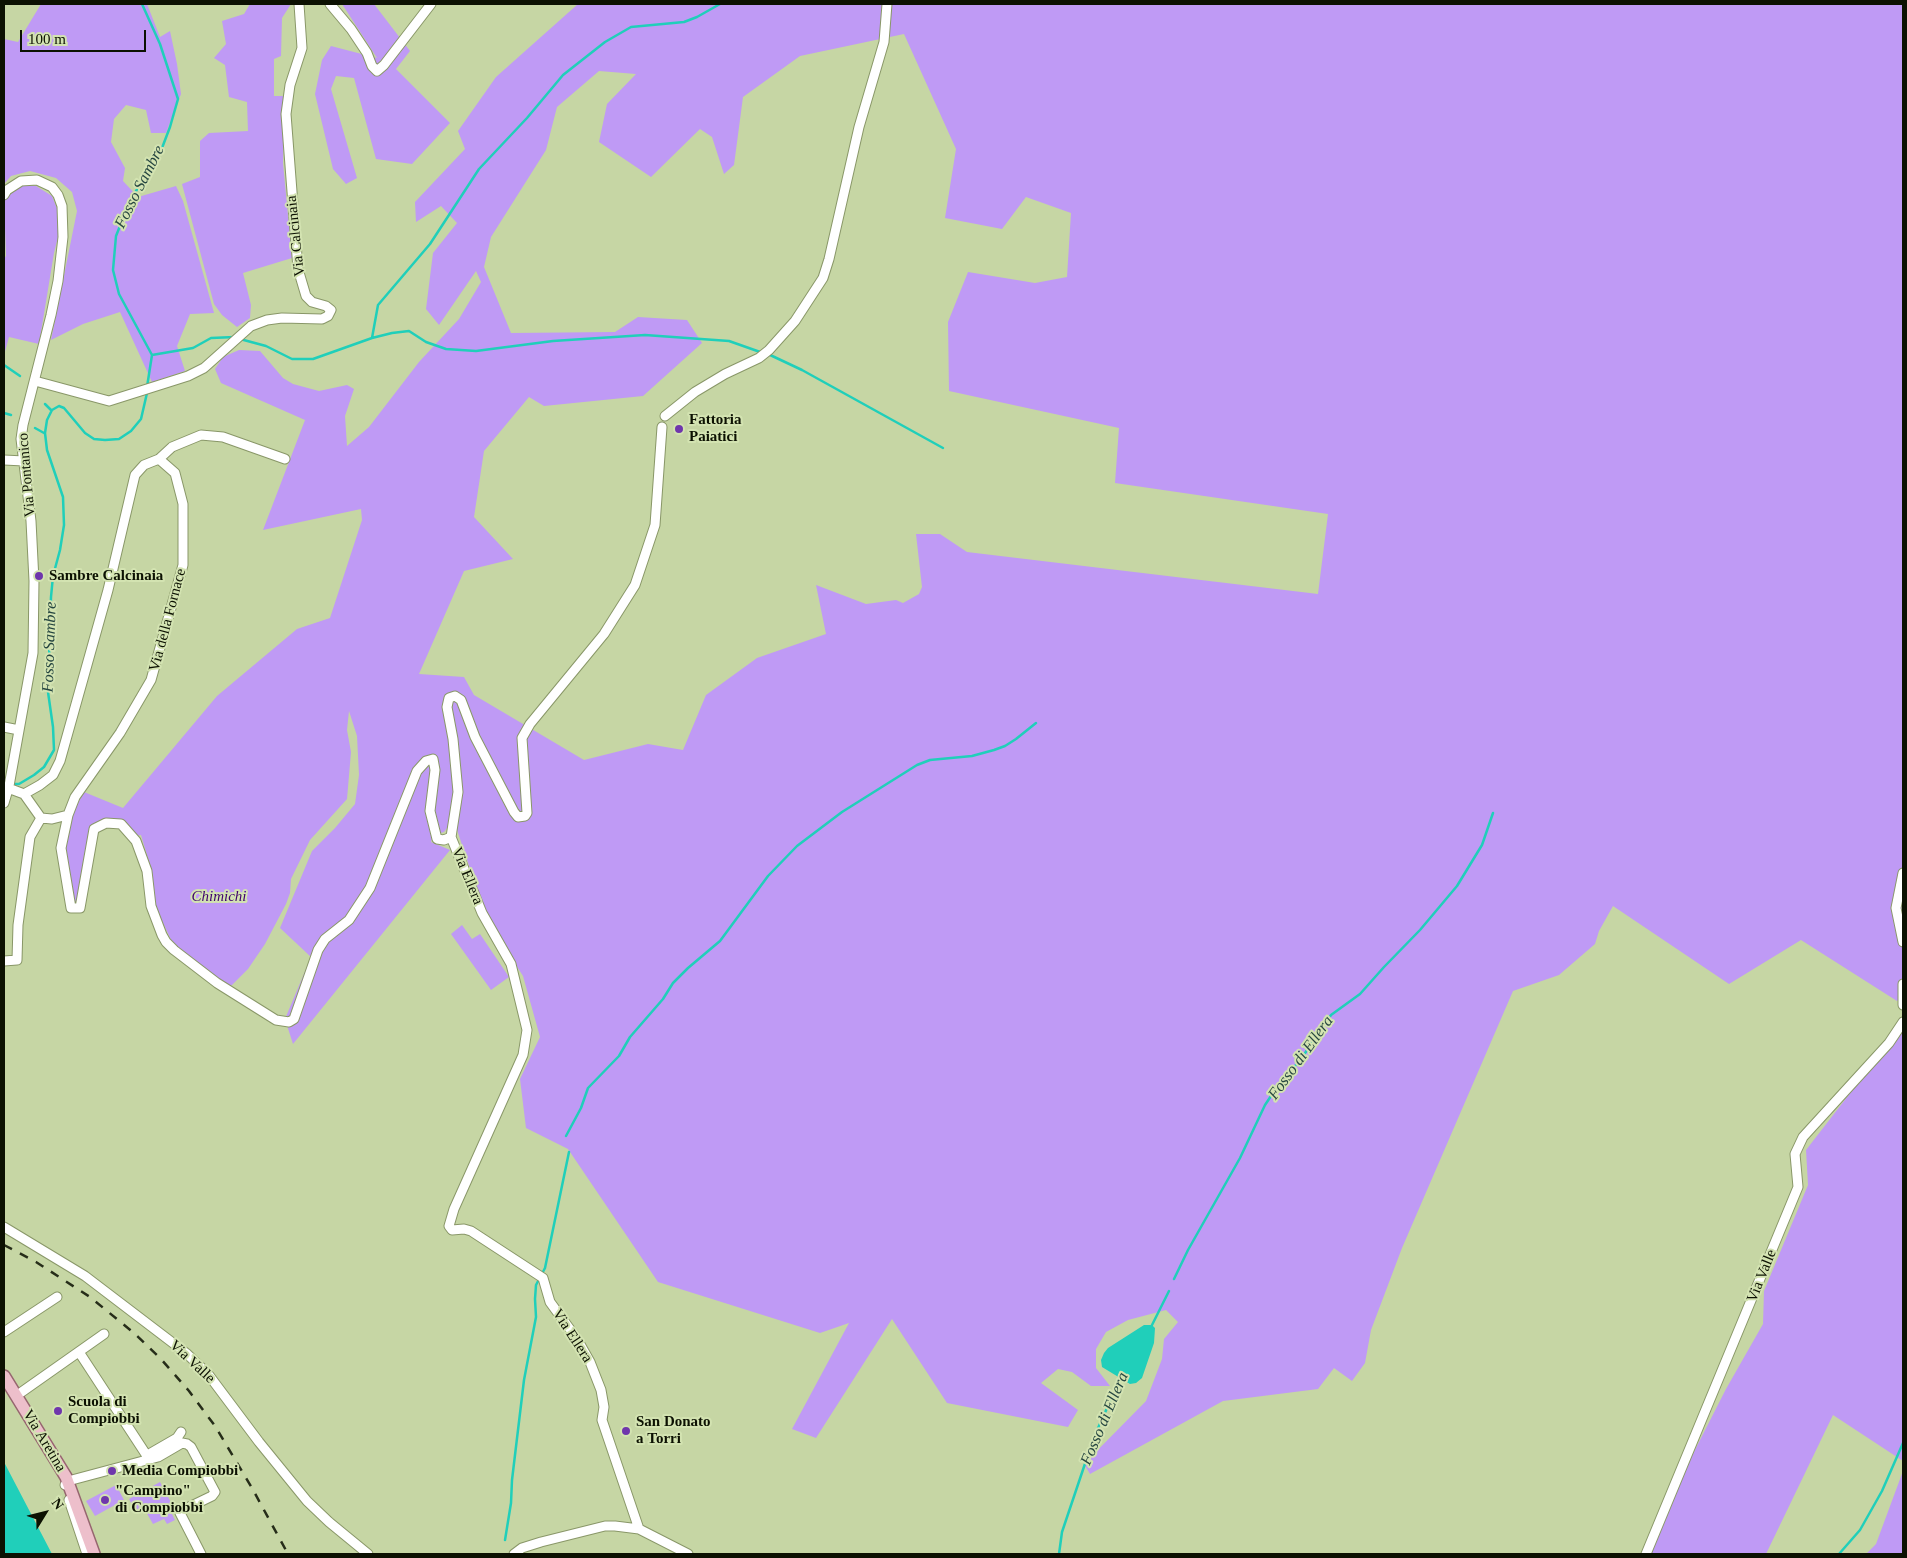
<!DOCTYPE html>
<html>
<head>
<meta charset="utf-8">
<style>
  body { margin:0 }
  #map { position:relative; width:1907px; height:1558px; overflow:hidden; background:#c6d6a4; font-family:"Times New Roman",serif }
  canvas { display:block }
  .frame { position:absolute; inset:0; border:5px solid #0c1102; pointer-events:none }
  .north { position:absolute; left:20px; top:1488px; width:50px; height:50px; -webkit-text-stroke:4px #d3e3b1; paint-order:stroke; rotate:54deg; font-size:14px; font-weight:700; line-height:20px; text-align:center; color:#0c1102 }
  .north::after { content:''; display:block; margin:auto; width:18px; height:22px; background:#0c1102; clip-path:polygon(50% 0,100% 100%,50% 72%,0 100%) }
  .scale { position:absolute; left:20px; top:30px; width:126px; height:22px; box-sizing:border-box; border:2px solid #0c1102; border-top:0; padding-left:6px; font-size:15px; line-height:18px; white-space:nowrap; color:#0c1102; -webkit-text-stroke:4px #d3e3b1; paint-order:stroke }
</style>
</head>
<body>
<div id="map">
<canvas width="1907" height="1558"></canvas>
<div class="frame"></div>
<div class="north">N</div>
<div class="scale">100 m</div>
</div>
<script>
const ctx = document.querySelector('canvas').getContext('2d');
ctx.lineJoin = 'round';
function fill(path, color) {
  ctx.fillStyle = color;
  ctx.fill(path, 'evenodd');
}
function toPath(rows) {
  const path = new Path2D();
  for (const r of rows) {
    path.moveTo(r[0], r[1]);
    for (let i = 2; i < r.length; i += 2) path.lineTo(r[i], r[i + 1]);
  }
  return path;
}
function stroke(path, color, width, dash) {
  ctx.strokeStyle = color;
  ctx.lineWidth = width;
  ctx.lineCap = dash ? 'butt' : 'round';
  ctx.setLineDash(dash || []);
  ctx.stroke(path);
}
function label(font, color, halo, rows, align = 'center') {
  ctx.font = font + ' "Times New Roman",serif';
  ctx.lineWidth = 4;
  ctx.setLineDash([]);
  ctx.textBaseline = 'middle';
  ctx.strokeStyle = halo;
  ctx.fillStyle = color;
  for (const [text, x, y, turn = 0] of rows) {
    ctx.save();
    ctx.translate(x, y);
    ctx.rotate((+turn || 0) * Math.PI / 180);
    ctx.textAlign = isNaN(turn) ? turn : align;
    if (halo) ctx.strokeText(text, 0, 0);
    ctx.fillText(text, 0, 0);
    ctx.restore();
  }
}
const green = toPath([
  [41,4,147,4,160,37,170,31,177,64,181,94,166,133,151,133,146,110,126,105,114,119,111,142,125,168,123,181,138,197,176,186,183,201,214,313,190,314,177,346,185,371,152,382,120,312,83,324,51,340,77,211,72,192,56,178,30,171,11,176,4,184,4,39,18,42],
  [250,4,291,4,282,18,281,56,274,59,274,96,285,96,283,163,292,258,243,273,251,305,250,318,237,327,222,315,214,304,182,184,200,177,200,141,209,133,248,131,247,102,229,97,225,65,214,58,226,44,222,21,244,14],
  [342,4,374,4,410,51,396,69,450,123,412,164,376,159,354,78,336,76,331,89,357,178,346,184,333,169,315,94,322,60,331,46,377,58],
  [578,4,1903,4,1903,994,1897,1001,1801,940,1729,984,1613,906,1599,931,1595,944,1559,975,1513,991,1402,1248,1371,1330,1365,1363,1352,1381,1334,1368,1318,1389,1223,1401,1090,1474,1084,1464,1146,1401,1162,1359,1164,1339,1178,1322,1166,1310,1128,1320,1106,1332,1096,1349,1096,1368,1110,1386,1091,1386,1072,1372,1058,1369,1041,1383,1078,1410,1068,1427,947,1403,892,1319,816,1438,792,1429,849,1323,820,1333,658,1282,568,1149,526,1128,520,1079,540,1037,523,976,488,922,456,827,450,824,444,832,433,835,431,842,450,850,293,1044,285,1019,311,957,280,928,312,851,335,828,355,804,359,775,357,736,349,711,347,730,351,752,347,799,310,840,291,879,290,893,286,904,265,944,248,969,230,987,204,971,172,942,156,908,152,872,141,835,136,836,107,820,96,823,90,830,78,905,73,904,65,848,72,814,84,792,123,808,217,696,297,629,330,618,362,520,361,509,263,530,305,420,221,383,215,369,223,357,239,350,260,351,283,378,293,384,319,391,347,385,354,389,345,416,347,446,369,427,419,362,459,319,481,282,476,271,439,325,426,309,433,253,457,223,441,206,416,222,415,202,465,149,458,131,496,77],
  [904,34,956,149,945,218,1002,229,1026,197,1071,213,1067,277,1035,283,968,272,948,322,949,391,1119,428,1115,483,1328,514,1318,594,967,552,940,534,916,534,922,587,919,594,903,603,896,600,866,604,816,585,826,634,757,658,706,695,683,750,648,744,584,760,474,695,464,677,419,674,464,571,513,559,474,517,484,451,529,397,544,406,643,396,702,343,687,320,638,317,615,332,511,333,484,267,491,237,546,150,557,107,599,71,636,74,607,104,599,142,651,177,700,129,712,137,724,174,734,165,743,97,800,56],
  [22,185,36,186,52,196,58,211,60,229,54,253,39,344,9,337,4,355,4,259,6,256,4,200,8,191],
  [462,925,472,939,480,934,509,977,491,990,451,934],
  [1903,1025,1903,1461,1833,1415,1766,1554,1642,1554,1726,1389,1763,1324,1764,1291,1808,1185,1806,1150],
  [1903,1471,1903,1554,1866,1554,1876,1544],
  [160,1482,174,1508,170,1510,175,1520,167,1524,164,1519,153,1524,145,1510,137,1514,129,1499],
  [116,1485,124,1500,95,1516,86,1501]
]);
const water = toPath([
  [1144,1325,1152,1325,1155,1328,1154,1343,1142,1378,1136,1383,1130,1384,1102,1367,1101,1360,1104,1353,1108,1348],
  [4,1462,52,1554,4,1554]
]);
const stream = toPath([
  [142,4,160,44,178,99,170,127,162,148,130,201,116,236,113,270,119,294,152,355,147,387],
  [372,338,392,333,409,331,426,342,446,349,476,351,553,341,645,335,729,341,763,353],
  [240,339,266,346,292,359,313,359,372,338,378,305,430,244,479,169,527,118,563,75,605,42,631,27,684,22,697,17,720,4],
  [768,354,802,370,943,448],
  [152,355,193,348,211,338,235,337],
  [4,365,20,376],
  [45,404,51,410],
  [4,413,11,415],
  [35,428,44,433],
  [4,784,19,784,34,775,44,767,54,750,53,727,48,692,51,597,53,576,60,550,64,525,63,497,47,450,45,433,47,420,52,410,59,406,64,408,85,433,94,439,105,440,119,439,131,431,141,419,147,393],
  [566,1136,581,1108,588,1088,619,1056,630,1037,663,999,673,983,688,968,720,941,768,876,797,846,842,812,917,765,930,760,972,756,994,750,1005,746,1016,739,1036,723],
  [1174,1279,1188,1250,1240,1158,1265,1105,1277,1087,1301,1059,1331,1015,1360,994,1384,967,1420,930,1457,886,1482,845,1493,813],
  [1151,1327,1169,1291],
  [505,1540,511,1503,512,1480,524,1380,536,1317,535,1299,536,1285,545,1268,569,1152],
  [1059,1554,1062,1532,1094,1437,1121,1377],
  [1839,1554,1860,1530,1882,1491,1903,1443]
]);
const minor = toPath([
  [330,4,351,29,367,53,372,66,377,71,384,65,431,4],
  [4,195,7,190,21,181,37,180,52,187,58,195,62,206,63,237,58,281,51,315,23,425,21,439,31,521,34,581,33,653,9,786,4,803],
  [35,381,109,401,188,376,204,368,251,326,267,320,282,318,322,319,328,316,331,310,326,306,312,302,306,296,298,269,286,114,290,85,302,48,299,4],
  [665,416,695,392,725,374,759,358,769,350,795,321,823,278,829,259,859,127,884,42,887,4],
  [159,459,172,447,201,435,223,437,285,459],
  [4,460,24,461],
  [4,727,19,730],
  [8,788,24,794,41,818,52,819,68,815],
  [24,794,40,785,53,775,60,761,108,590,135,475,144,465,159,459,175,473,183,504,183,565,151,680,120,733,75,797,68,815,61,848,71,908,80,908,94,829,106,823,121,824,136,841,147,871,151,906,162,935,166,942,174,950,217,983,276,1020,289,1022,294,1019,318,950,325,939,349,920,370,888,417,771,426,761,433,759,435,770,430,811,437,839,444,840,451,837],
  [451,837,482,913,511,964,527,1030,523,1055,454,1209,449,1226,452,1230,464,1229,471,1231,543,1278,550,1302,577,1339,590,1362,601,1390,604,1407,602,1420,639,1529],
  [451,837,458,792,453,739,447,707,449,698,455,696,461,700,475,737,514,812,518,817,525,816,527,813,522,738,530,724,604,634,635,585,655,525,662,427],
  [1903,873,1896,908,1903,942],
  [4,961,17,960,18,925,30,837,41,818],
  [1903,984,1903,1005],
  [4,1227,85,1276,186,1353,208,1374,259,1442,307,1501,329,1522,368,1554],
  [4,1332,57,1297],
  [79,1352,149,1459],
  [16,1396,104,1334],
  [151,1453,177,1438,181,1432],
  [65,1485,68,1481,158,1457,182,1443,187,1444,191,1447,215,1492,212,1496,183,1510,180,1513,201,1554],
  [69,1500,87,1554],
  [514,1554,522,1548,541,1542,605,1526,615,1526,639,1529,688,1554],
  [1646,1554,1798,1187,1795,1154,1803,1137,1889,1043,1903,1022]
]);
const major = toPath([
  [4,1376,66,1477,94,1554]
]);
const rail = toPath([
  [4,1245,36,1262,90,1297,134,1333,161,1359,189,1391,215,1426,252,1488,288,1554]
]);
const markers = [
  [679,429,5,"#6f36ac"],
  [39,576,5,"#6f36ac"],
  [58,1411,5,"#6f36ac"],
  [626,1431,5,"#6f36ac"],
  [112,1471,5,"#6f36ac"],
  [105,1500,5,"#6f36ac"]
];
const streetNames = [
  ["Via Calcinaia",296,236,-96],
  ["Via Pontanico",27,475,-95],
  ["Via della Fornace",168,620,-75],
  ["Via Ellera",467,876,68],
  ["Via Valle",1762,1276,-68],
  ["Via Ellera",572,1336,57],
  ["Via Valle",192,1362,43],
  ["Via Aretina",44,1441,59]
];
const poiNames = [
  ["Fattoria",689,420],
  ["Paiatici",689,437],
  ["Sambre Calcinaia",49,576],
  ["Scuola di",68,1402],
  ["Compiobbi",68,1419],
  ["San Donato",636,1422],
  ["a Torri",636,1439],
  ["Media Compiobbi",122,1471],
  ["\"Campino\"",115,1491],
  ["di Compiobbi",115,1508]
];
const parkNames = [
  ["Chimichi",219,897]
];
const waterNames = [
  ["Fosso Sambre",140,187,-63],
  ["Fosso Sambre",50,647,-88],
  ["Fosso di Ellera",1301,1058,-54],
  ["Fosso di Ellera",1105,1419,-67]
];
fill(green, '#bf9af5');
fill(water, '#20cfba');
stroke(stream, '#20cfba', 2.5);
stroke(minor, '#899768', 11);
stroke(major, '#96666f', 14);
stroke(minor, '#fff', 9);
stroke(major, '#edbfcb', 11);
stroke(rail, '#262d19', 2.5, [9, 9]);
for (const [x, y, r, color] of markers) {
  const dot = new Path2D();
  dot.arc(x, y, r, 0, 2 * Math.PI);
  ctx.fillStyle = color;
  ctx.fill(dot);
  stroke(dot, '#d3e3b1', 2);
}
label('15px', '#0c1102', '#d3e3b1', streetNames);
label('bold 15px', '#0c1102', '#d3e3b1', poiNames, 'left');
label('italic 15px', '#3f026e', '#d3e3b1', parkNames);
label('italic 16px', '#264640', '#d3e3b1', waterNames);
</script>
</body>
</html>
